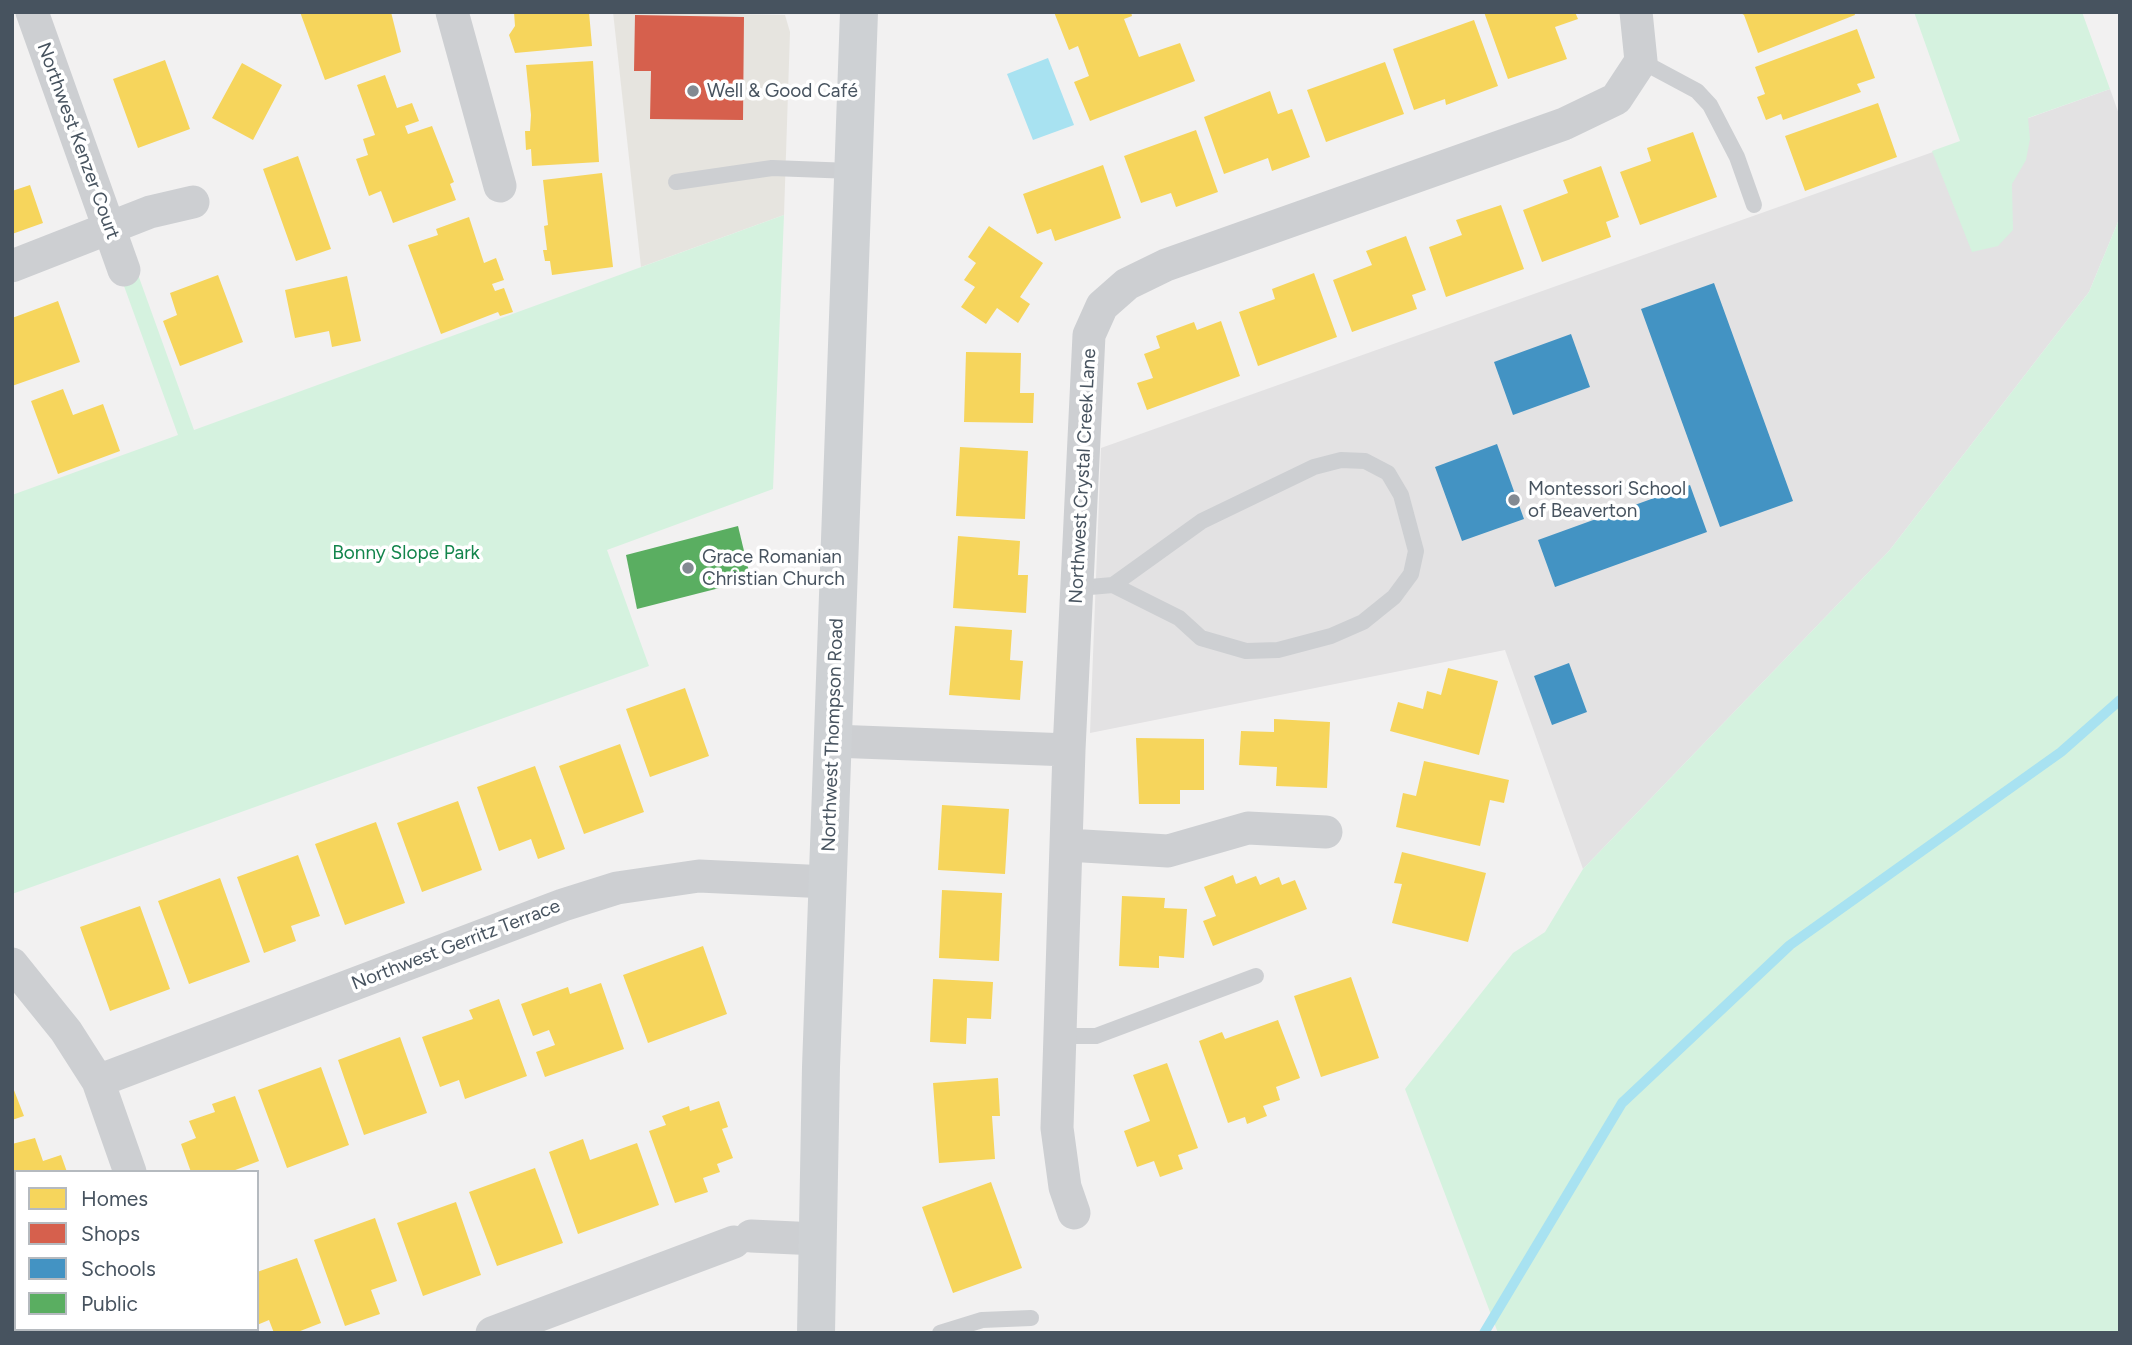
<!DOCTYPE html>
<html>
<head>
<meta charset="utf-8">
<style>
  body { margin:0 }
  #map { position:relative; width:2132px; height:1345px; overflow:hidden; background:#f2f1f1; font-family:Figtree,sans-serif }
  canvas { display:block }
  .frame { position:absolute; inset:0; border:14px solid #47535f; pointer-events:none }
  .legend { position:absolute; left:14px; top:1170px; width:245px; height:161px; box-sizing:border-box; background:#fff; border:2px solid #b5babf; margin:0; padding:9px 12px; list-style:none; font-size:21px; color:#47535f }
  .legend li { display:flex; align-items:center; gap:14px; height:35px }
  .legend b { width:35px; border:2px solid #b5babf }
</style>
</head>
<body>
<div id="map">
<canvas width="2132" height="1345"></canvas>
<div class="frame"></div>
<ul class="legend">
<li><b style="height:19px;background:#f6d55c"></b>Homes</li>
<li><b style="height:19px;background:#d6604d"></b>Shops</li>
<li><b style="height:19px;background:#4393c3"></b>Schools</li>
<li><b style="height:19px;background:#5aae61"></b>Public</li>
</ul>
</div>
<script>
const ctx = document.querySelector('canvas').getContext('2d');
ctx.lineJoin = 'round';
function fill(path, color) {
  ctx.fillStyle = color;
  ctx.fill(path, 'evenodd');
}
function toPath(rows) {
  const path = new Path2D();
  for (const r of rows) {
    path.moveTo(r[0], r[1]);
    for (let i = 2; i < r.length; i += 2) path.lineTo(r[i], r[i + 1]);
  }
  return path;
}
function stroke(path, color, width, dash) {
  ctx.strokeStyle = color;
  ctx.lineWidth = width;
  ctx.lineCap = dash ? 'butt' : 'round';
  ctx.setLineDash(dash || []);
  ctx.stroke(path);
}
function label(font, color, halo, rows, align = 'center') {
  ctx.font = font + ' Figtree,sans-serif';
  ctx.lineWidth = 7;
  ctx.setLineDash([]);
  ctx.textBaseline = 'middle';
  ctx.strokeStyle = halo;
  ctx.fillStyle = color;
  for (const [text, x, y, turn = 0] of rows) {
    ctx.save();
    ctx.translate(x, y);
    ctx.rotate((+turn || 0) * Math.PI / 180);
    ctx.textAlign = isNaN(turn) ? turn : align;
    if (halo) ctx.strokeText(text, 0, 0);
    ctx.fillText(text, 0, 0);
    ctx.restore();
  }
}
const commercial = toPath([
  [613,12,785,15,790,32,784,215,641,267]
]);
const education = toPath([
  [2110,89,2120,117,2120,217,2089,292,1889,551,1583,869,1505,650,1090,733,1101,448]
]);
const green = toPath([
  [1914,12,2082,12,2110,89,2028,118,2030,139,2026,160,2012,184,2013,230,1998,246,1972,252,1932,151,1960,141],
  [784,215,773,489,607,550,649,666,12,894,12,495,178,435,120,275,136,269,194,430],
  [2120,217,2120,1333,1498,1333,1405,1089,1513,953,1545,932,1583,869,1889,551,2089,292]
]);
const water = toPath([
  [1048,58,1074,125,1033,140,1007,74]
]);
const homes = toPath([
  [300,12,391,12,401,52,325,80],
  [514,12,589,12,592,46,515,53,509,35,515,26],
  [1054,12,1131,12,1132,16,1124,19,1139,57,1180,43,1195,81,1090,121,1074,82,1089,76,1078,46,1069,50],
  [1484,12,1575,12,1578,19,1555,27,1567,59,1508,79],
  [1739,12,1854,12,1855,15,1758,53,1744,15],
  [1474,20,1498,86,1446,105,1445,99,1414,110,1393,49],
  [1857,29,1875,78,1857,84,1861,92,1783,120,1781,114,1766,120,1757,97,1765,94,1755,67],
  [165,60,190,129,138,148,113,79],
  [593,61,599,162,532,166,531,149,526,150,525,131,530,131,531,115,526,65],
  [1385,62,1404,114,1326,142,1307,90],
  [242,63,282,85,253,140,212,118],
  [385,75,397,108,412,103,419,121,405,126,408,134,432,126,454,182,450,184,456,200,393,223,381,191,369,196,356,159,368,155,363,139,375,135,357,85],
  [1270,91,1278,114,1292,109,1310,157,1272,171,1268,158,1224,174,1204,117],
  [1878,103,1897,157,1805,191,1785,136],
  [1196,130,1218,192,1176,207,1171,193,1141,203,1124,156],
  [1693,132,1717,197,1640,225,1620,172,1651,161,1647,148],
  [298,156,331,249,296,261,263,169],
  [1103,165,1121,218,1055,241,1051,229,1037,234,1023,194],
  [1601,166,1619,217,1606,222,1611,237,1542,262,1523,210,1568,193,1563,180],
  [602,173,613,267,552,275,550,261,545,261,543,250,547,250,544,226,548,225,543,180],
  [30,185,43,223,12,234,12,191],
  [1501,205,1524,269,1446,297,1429,247,1462,235,1456,220],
  [469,217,484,263,496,258,504,280,492,284,495,291,504,288,513,312,500,316,498,312,441,334,408,245,438,235,436,229],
  [989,226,1043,263,1020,297,1030,304,1018,323,997,308,986,324,961,307,975,287,964,280,976,263,968,257],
  [1406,236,1426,290,1412,295,1417,309,1352,332,1333,280,1372,265,1366,251],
  [1314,273,1337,337,1258,366,1239,312,1275,299,1272,289],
  [218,275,243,342,180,366,163,321,177,315,170,293],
  [347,276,361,341,332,347,329,331,295,338,285,290],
  [58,301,80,362,12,386,12,318],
  [1221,321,1240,376,1147,410,1137,383,1153,378,1144,354,1160,348,1156,336,1194,322,1197,330],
  [966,352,1021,353,1020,393,1034,393,1033,423,964,422],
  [63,389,73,415,103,404,120,451,58,474,31,401],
  [960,447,1028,451,1025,519,956,516],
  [958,536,1020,541,1018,575,1028,575,1026,613,953,608],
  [955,626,1012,630,1010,660,1023,661,1020,700,949,695],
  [1448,668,1498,681,1479,755,1390,731,1398,702,1423,709,1427,691,1441,695],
  [685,688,709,756,650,777,626,709],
  [1274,719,1330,722,1327,788,1276,786,1277,767,1239,765,1241,731,1274,732],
  [1136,738,1204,739,1204,790,1180,790,1180,804,1139,804],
  [620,744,644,812,584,834,559,766],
  [1424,761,1509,780,1504,803,1490,800,1480,846,1396,827,1403,793,1416,796],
  [535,766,565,849,538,859,531,839,499,851,477,787],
  [458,801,482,870,422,892,397,823],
  [942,805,1009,809,1005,874,938,870],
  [376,822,405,903,345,925,315,844],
  [1402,852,1486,873,1468,942,1392,923,1402,884,1394,883],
  [298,855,320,916,291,926,296,941,264,953,237,877],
  [1233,875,1236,884,1256,876,1260,885,1279,877,1282,885,1295,880,1307,909,1213,946,1203,921,1216,916,1204,887],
  [220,878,250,962,189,984,158,901],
  [942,890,1002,893,999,961,939,958],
  [1122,896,1165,898,1164,908,1187,909,1184,958,1159,956,1159,968,1119,966],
  [140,906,170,989,110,1011,80,927],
  [703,946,727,1014,648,1043,623,975],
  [1351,977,1379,1058,1321,1077,1294,996],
  [933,979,993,982,991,1019,967,1018,966,1044,930,1042],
  [601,983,624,1049,545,1077,536,1052,555,1045,549,1030,533,1036,521,1004,568,987,570,994],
  [499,999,527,1076,465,1099,459,1080,440,1087,422,1037,473,1019,469,1010],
  [1278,1020,1300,1078,1276,1087,1280,1100,1263,1106,1267,1116,1247,1124,1245,1117,1228,1123,1199,1041,1222,1032,1225,1039],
  [400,1037,427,1113,364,1135,338,1060],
  [1167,1063,1198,1148,1178,1155,1183,1169,1160,1177,1154,1161,1137,1167,1124,1131,1150,1121,1133,1075],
  [321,1067,349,1145,287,1168,258,1090],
  [998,1078,1000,1116,992,1116,995,1159,939,1163,933,1083],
  [12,1085,24,1116,12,1120],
  [235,1096,259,1161,230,1172,191,1172,181,1144,196,1138,189,1121,215,1112,212,1104],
  [719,1101,728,1127,722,1129,733,1158,717,1164,720,1172,703,1178,708,1192,675,1203,649,1131,666,1125,662,1116,689,1106,690,1111],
  [35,1138,43,1161,61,1155,67,1172,16,1172,16,1213,12,1214,12,1144],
  [583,1139,590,1160,637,1143,659,1205,578,1234,549,1152],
  [535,1168,563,1243,497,1266,469,1192],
  [991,1182,1022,1268,953,1293,922,1207],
  [456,1202,481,1275,423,1296,397,1223],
  [375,1218,397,1281,371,1290,380,1314,345,1326,314,1240],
  [16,1233,16,1305,12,1306,12,1234],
  [297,1258,321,1323,295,1333,274,1333,269,1320,257,1325,257,1272],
  [50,1329,114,1329,115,1333,51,1333]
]);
const shops = toPath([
  [635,15,744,17,743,120,650,119,651,71,634,71]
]);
const schools = toPath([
  [1714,283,1793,501,1720,527,1641,309],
  [1571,334,1590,387,1513,415,1494,362],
  [1497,444,1524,519,1462,541,1435,467],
  [1690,485,1707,532,1555,587,1538,540],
  [1569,663,1587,712,1552,725,1534,676]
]);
const public = toPath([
  [738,526,751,580,637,609,626,555]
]);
const stream = toPath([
  [1484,1333,1622,1103,1790,945,2061,752,2120,700]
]);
const lane = toPath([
  [1641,61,1697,91,1710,105,1737,157,1754,205],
  [676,182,772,168,852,171],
  [1078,588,1113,585,1179,618,1201,638,1246,651,1278,650,1331,636,1363,622,1394,597,1411,574,1416,551,1401,495,1388,473,1365,461,1341,460,1314,467,1202,521,1113,585],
  [1060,1036,1096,1036,1256,976],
  [940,1333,982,1320,1031,1318]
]);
const street = toPath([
  [32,12,124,270],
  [452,12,500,186],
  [12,266,150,212,193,202],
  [833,741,1069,750],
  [1067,845,1168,851,1248,828,1326,832],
  [12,964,66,1031,98,1081,130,1172],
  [98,1081,563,905,617,888,699,876,828,882],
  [1074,1213,1065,1187,1057,1128,1069,750,1089,335,1102,306,1127,284,1166,265,1564,124,1616,99,1641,61,1636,12],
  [751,1236,818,1239],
  [187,1329,189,1333],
  [492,1333,734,1242]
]);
const secondary = toPath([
  [816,1333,821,1067,859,12]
]);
const markers = [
  [693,91,7,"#838a92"],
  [1514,500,7,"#838a92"],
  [688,568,7,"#838a92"]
];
const poiNames = [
  ["Well & Good Café",707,91],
  ["Montessori School",1528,489],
  ["of Beaverton",1528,511],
  ["Grace Romanian",702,557],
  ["Christian Church",702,579]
];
const streetNames = [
  ["Northwest Kenzer Court",78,141,70],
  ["Northwest Crystal Creek Lane",1083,476,-87],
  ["Northwest Thompson Road",833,735,-88],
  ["Northwest Gerritz Terrace",456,945,-21]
];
const parkNames = [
  ["Bonny Slope Park",406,553]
];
fill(commercial, '#e6e4df');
fill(education, '#e3e2e3');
fill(green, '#d5f2df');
fill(water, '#a8e2f1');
fill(homes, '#f6d55c');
fill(shops, '#d6604d');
fill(schools, '#4393c3');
fill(public, '#5aae61');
stroke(stream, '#a8e2f1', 10);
stroke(lane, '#cdcfd2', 16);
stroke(street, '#cdcfd2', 33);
stroke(secondary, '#ced1d4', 38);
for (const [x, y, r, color] of markers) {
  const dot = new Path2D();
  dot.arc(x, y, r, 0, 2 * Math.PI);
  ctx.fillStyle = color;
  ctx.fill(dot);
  stroke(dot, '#fff', 2.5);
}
label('19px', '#47535f', '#fff', poiNames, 'left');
label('19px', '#47535f', '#fff', streetNames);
label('19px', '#13854c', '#fff', parkNames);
</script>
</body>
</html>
